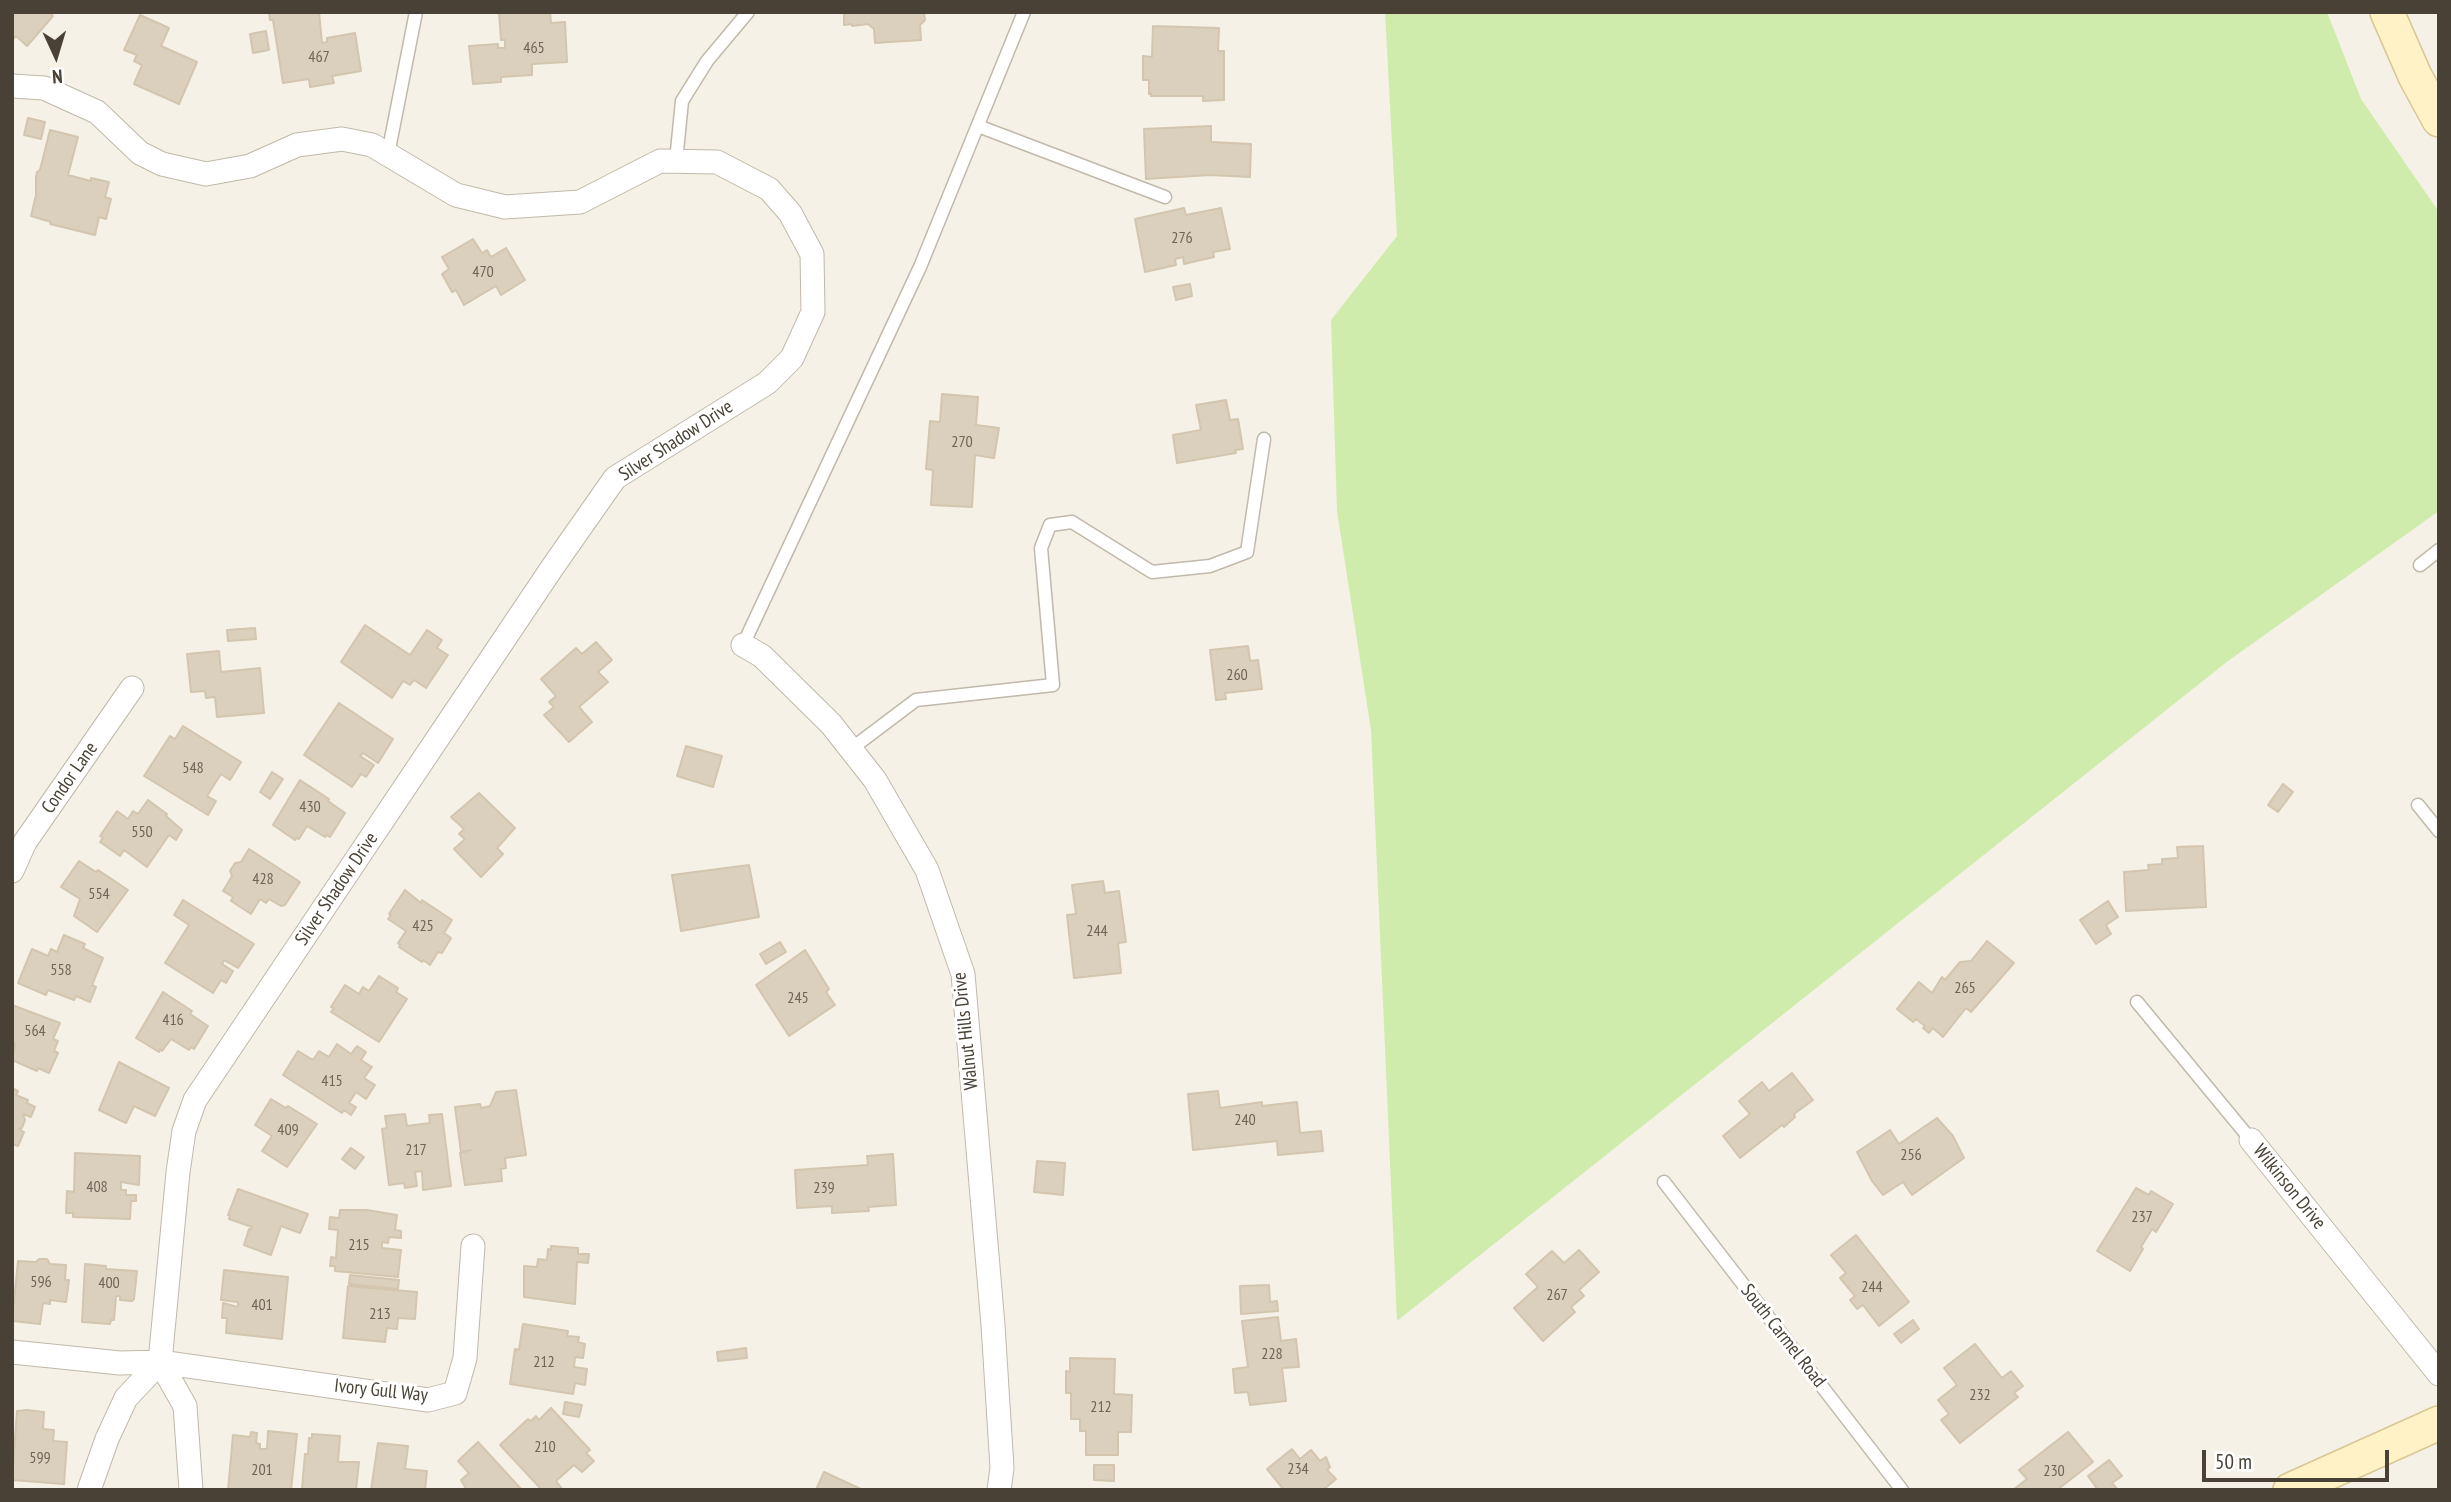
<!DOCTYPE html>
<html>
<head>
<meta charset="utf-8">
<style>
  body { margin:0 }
  #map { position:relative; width:2451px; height:1502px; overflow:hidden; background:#f5f1e7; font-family:"PT Sans Narrow",sans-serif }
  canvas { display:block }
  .frame { position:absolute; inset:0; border:14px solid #494135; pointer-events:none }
  .north { position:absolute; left:21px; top:21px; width:70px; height:70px; -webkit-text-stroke:5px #fff; paint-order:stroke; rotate:176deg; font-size:19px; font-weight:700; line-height:28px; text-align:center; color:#494135 }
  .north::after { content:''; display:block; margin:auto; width:24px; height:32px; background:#494135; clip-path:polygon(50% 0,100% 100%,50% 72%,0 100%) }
  .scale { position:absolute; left:2202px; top:1450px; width:187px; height:32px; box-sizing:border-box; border:4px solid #494135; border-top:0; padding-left:9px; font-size:21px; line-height:24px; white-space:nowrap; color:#494135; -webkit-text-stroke:5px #fff; paint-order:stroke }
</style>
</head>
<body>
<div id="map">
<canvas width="2451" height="1502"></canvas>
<div class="frame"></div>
<div class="north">N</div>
<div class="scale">50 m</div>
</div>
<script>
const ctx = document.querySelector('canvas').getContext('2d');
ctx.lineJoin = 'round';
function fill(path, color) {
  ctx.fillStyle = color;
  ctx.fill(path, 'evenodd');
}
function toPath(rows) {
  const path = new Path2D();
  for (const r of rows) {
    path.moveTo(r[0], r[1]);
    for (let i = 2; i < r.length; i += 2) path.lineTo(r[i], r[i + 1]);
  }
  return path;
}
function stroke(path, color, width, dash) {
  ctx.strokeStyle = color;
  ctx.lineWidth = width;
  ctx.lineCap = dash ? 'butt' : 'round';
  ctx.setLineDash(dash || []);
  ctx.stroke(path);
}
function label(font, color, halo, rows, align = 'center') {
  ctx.font = font + ' "PT Sans Narrow",sans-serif';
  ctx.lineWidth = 6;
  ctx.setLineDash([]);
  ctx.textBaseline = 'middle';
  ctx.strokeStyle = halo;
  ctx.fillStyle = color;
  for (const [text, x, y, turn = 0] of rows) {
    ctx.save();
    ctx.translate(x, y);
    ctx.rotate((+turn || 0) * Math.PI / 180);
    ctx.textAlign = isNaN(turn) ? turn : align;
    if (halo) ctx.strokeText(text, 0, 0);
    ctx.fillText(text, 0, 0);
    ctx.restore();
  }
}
const green = toPath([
  [1385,12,2327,12,2361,99,2439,212,2439,511,2228,661,1397,1321,1371,730,1337,511,1331,320,1397,236]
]);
const building = toPath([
  [12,12,49,12,53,16,27,46,16,36,12,41,12,12],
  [269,12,319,12,322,43,327,42,327,38,355,33,361,71,332,76,334,83,310,87,309,79,283,83,273,20,270,20,269,12],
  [499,12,550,12,551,23,565,22,567,62,532,64,532,75,501,77,501,82,473,84,469,46,498,44,498,48,505,48,505,40,501,40,499,12],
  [844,12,924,12,925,20,920,25,921,40,875,43,874,29,868,24,852,26,852,24,844,25,844,12],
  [140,15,169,28,161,46,197,62,179,104,134,84,142,65,134,61,137,55,124,50,140,15],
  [1153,26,1219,28,1218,51,1224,51,1224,100,1203,101,1203,96,1151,96,1151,93,1149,94,1149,80,1143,80,1143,56,1152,57,1153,26],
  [266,31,269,50,253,53,250,34,266,31],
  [28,118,45,122,41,139,24,135,28,118],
  [1211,126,1211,142,1251,144,1250,177,1210,175,1146,179,1144,129,1211,126],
  [50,130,78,137,68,175,91,181,91,178,109,182,105,197,111,199,106,219,99,217,95,235,50,224,51,222,31,216,36,195,36,177,37,172,40,170,50,130],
  [1184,208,1186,215,1221,208,1230,249,1213,252,1214,257,1184,264,1183,257,1175,259,1176,265,1145,272,1135,219,1184,208],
  [473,239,482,253,487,250,491,257,506,248,525,280,501,295,496,286,464,305,456,290,452,292,442,274,449,269,442,257,473,239],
  [1190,284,1192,296,1176,300,1173,287,1190,284],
  [942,394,978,397,976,425,999,428,994,458,975,455,972,507,931,505,933,470,926,469,930,421,940,422,942,394],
  [1226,400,1230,420,1238,419,1243,449,1235,450,1236,453,1177,463,1173,435,1201,430,1196,405,1226,400],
  [365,625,410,655,427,630,442,640,437,648,448,655,426,688,414,680,410,685,403,681,392,698,341,662,365,625],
  [255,628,256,639,228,641,227,630,255,628],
  [596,642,612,660,598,672,608,682,579,707,592,722,569,742,544,715,554,707,549,702,556,696,541,679,576,648,582,654,596,642],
  [1248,646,1250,661,1258,660,1262,689,1225,693,1226,699,1216,700,1210,650,1248,646],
  [219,651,221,672,260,668,264,713,217,717,215,697,206,698,205,691,191,692,187,654,219,651],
  [339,703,393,739,378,763,363,753,360,756,374,765,366,777,361,774,352,787,304,755,339,703],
  [183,726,241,762,230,780,221,774,207,796,216,801,208,815,144,776,170,736,175,739,183,726],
  [686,746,722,756,713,787,677,776,686,746],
  [272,772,283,779,270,799,260,792,272,772],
  [300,780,329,799,328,801,345,813,330,837,327,835,325,837,307,826,299,839,296,838,295,840,273,825,300,780],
  [2283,784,2293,792,2278,812,2268,805,2283,784],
  [479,793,515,828,497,848,503,854,481,877,454,849,465,839,459,834,464,829,451,817,479,793],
  [148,800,167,814,166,816,182,830,176,840,169,835,147,867,124,850,120,856,100,842,103,838,100,836,117,811,128,819,133,811,138,814,148,800],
  [2203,846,2206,907,2126,911,2124,872,2149,870,2148,865,2162,864,2162,859,2178,858,2177,847,2203,846],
  [249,849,300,882,285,905,281,906,269,899,266,903,260,899,251,914,231,901,233,897,223,891,232,876,230,871,235,863,241,862,249,849],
  [79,861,96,872,98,870,128,890,97,932,74,916,80,899,61,887,79,861],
  [749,865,759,917,681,931,672,875,749,865],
  [1103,881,1105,893,1119,891,1126,942,1118,943,1121,973,1074,978,1067,915,1076,914,1072,885,1103,881],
  [405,890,421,903,422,900,452,920,444,933,451,938,442,953,438,952,430,965,423,960,422,962,399,947,400,945,398,943,406,931,388,919,391,915,389,914,405,890],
  [183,900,254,944,238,968,224,960,222,964,233,971,226,983,221,980,213,993,165,963,189,925,174,915,183,900],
  [2108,901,2118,917,2106,925,2111,934,2096,944,2080,920,2108,901],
  [64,935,85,944,83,948,103,958,92,985,96,987,90,1002,76,996,74,1000,48,990,46,995,18,983,32,949,48,956,51,949,57,952,64,935],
  [1987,941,2014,963,1971,1012,1966,1008,1943,1037,1933,1028,1929,1033,1923,1028,1925,1026,1916,1019,1913,1022,1897,1009,1919,982,1932,993,1942,977,1945,980,1960,962,1971,961,1987,941],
  [780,942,786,952,766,964,760,954,780,942],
  [805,950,829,989,826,992,835,1005,789,1036,756,985,805,950],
  [379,976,398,988,396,992,407,999,379,1042,331,1012,334,1008,331,1007,345,985,359,994,363,987,369,991,379,976],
  [163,992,192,1011,190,1014,208,1026,194,1049,191,1047,189,1050,171,1039,162,1051,160,1049,159,1052,136,1038,163,992],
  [12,1005,60,1023,53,1039,58,1041,54,1051,58,1053,49,1073,38,1068,37,1071,12,1060,15,1045,12,1040,12,1005],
  [337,1044,351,1054,357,1046,366,1052,361,1060,372,1067,364,1078,375,1085,366,1099,356,1092,349,1103,356,1107,351,1115,344,1110,342,1113,283,1075,298,1051,313,1060,319,1051,329,1057,337,1044],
  [119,1062,169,1088,155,1116,134,1106,126,1123,99,1110,119,1062],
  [1792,1073,1813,1100,1794,1114,1795,1117,1784,1127,1782,1125,1740,1158,1723,1136,1750,1114,1739,1101,1762,1082,1769,1091,1792,1073],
  [12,1088,18,1091,16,1095,28,1100,27,1103,35,1107,31,1117,23,1114,25,1120,22,1128,19,1129,24,1132,18,1146,12,1144,12,1088],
  [516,1090,526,1155,505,1158,506,1168,501,1169,502,1181,465,1185,460,1153,471,1150,461,1152,455,1107,480,1104,481,1108,490,1106,496,1092,516,1090],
  [1218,1091,1220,1108,1262,1102,1262,1106,1297,1102,1300,1133,1321,1131,1323,1151,1278,1155,1277,1141,1193,1150,1188,1094,1218,1091],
  [271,1099,286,1108,288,1106,317,1124,287,1167,262,1151,272,1136,255,1125,271,1099],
  [405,1114,407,1126,430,1123,429,1115,442,1114,451,1186,423,1190,422,1171,415,1172,417,1186,405,1188,404,1183,389,1185,382,1129,387,1128,385,1116,405,1114],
  [1937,1118,1953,1136,1964,1158,1912,1195,1903,1182,1883,1195,1872,1181,1857,1152,1890,1130,1899,1144,1937,1118],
  [351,1148,364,1157,355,1169,342,1159,351,1148],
  [75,1153,140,1156,139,1185,121,1182,121,1190,126,1190,126,1195,136,1195,136,1201,131,1201,130,1219,73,1217,73,1213,66,1213,67,1191,74,1192,75,1153],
  [893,1154,896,1205,868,1207,869,1211,832,1213,832,1206,797,1208,795,1170,868,1165,867,1156,893,1154],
  [1037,1161,1065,1163,1063,1195,1034,1192,1037,1161],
  [2136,1188,2149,1195,2151,1191,2173,1204,2156,1232,2152,1229,2141,1247,2143,1249,2130,1271,2097,1251,2136,1188],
  [238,1189,308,1214,300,1233,281,1226,271,1255,244,1245,249,1229,251,1230,252,1227,229,1219,230,1216,228,1215,238,1189],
  [340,1210,367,1210,397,1215,395,1230,401,1231,401,1238,389,1237,388,1243,382,1242,382,1248,401,1250,398,1277,335,1271,335,1266,330,1266,331,1257,336,1258,338,1230,329,1229,330,1217,339,1218,340,1210],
  [1856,1235,1909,1302,1879,1326,1863,1305,1857,1309,1850,1300,1855,1296,1840,1278,1846,1273,1831,1255,1856,1235],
  [551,1246,578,1248,578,1254,589,1254,588,1263,577,1262,575,1304,524,1297,524,1266,537,1267,538,1259,547,1260,548,1249,551,1250,551,1246],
  [1579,1250,1599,1272,1579,1290,1584,1296,1571,1307,1575,1312,1543,1341,1514,1308,1538,1287,1526,1274,1552,1251,1564,1263,1579,1250],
  [39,1259,47,1259,50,1264,66,1265,65,1280,69,1280,66,1302,50,1300,50,1304,43,1303,40,1324,12,1321,18,1261,36,1262,39,1259],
  [85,1264,106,1266,106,1269,137,1271,134,1299,132,1301,120,1300,120,1296,116,1296,114,1320,111,1320,110,1324,82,1322,85,1264],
  [224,1270,288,1277,282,1339,226,1333,227,1318,222,1318,223,1303,238,1307,238,1302,221,1300,224,1270],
  [350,1275,399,1280,398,1289,349,1284,350,1275],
  [1269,1285,1270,1302,1277,1301,1278,1311,1241,1314,1240,1286,1269,1285],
  [348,1286,417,1292,415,1319,398,1318,397,1329,387,1328,385,1342,343,1338,348,1286],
  [1278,1317,1281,1341,1296,1339,1299,1367,1282,1368,1286,1401,1250,1405,1248,1392,1235,1393,1233,1369,1248,1367,1242,1321,1278,1317],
  [1913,1320,1919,1329,1901,1343,1894,1334,1913,1320],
  [523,1324,568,1331,567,1336,579,1337,578,1342,585,1344,583,1358,575,1357,574,1367,587,1369,585,1385,575,1383,573,1394,510,1384,515,1349,519,1350,523,1324],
  [1975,1344,2002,1378,2011,1371,2023,1386,2014,1393,2018,1397,1960,1443,1941,1420,1949,1414,1938,1400,1957,1385,1944,1368,1975,1344],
  [746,1348,747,1358,718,1361,717,1352,746,1348],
  [1070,1358,1115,1359,1114,1394,1132,1395,1131,1432,1118,1432,1118,1455,1086,1455,1086,1431,1080,1431,1080,1419,1071,1419,1071,1393,1066,1393,1066,1371,1070,1372,1070,1358],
  [565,1402,582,1405,579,1417,563,1414,565,1402],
  [551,1408,590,1450,586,1453,594,1461,582,1472,574,1465,556,1481,563,1490,542,1490,500,1445,528,1419,531,1421,536,1416,539,1420,551,1408],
  [27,1410,44,1412,43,1429,54,1430,53,1441,67,1442,64,1484,12,1480,17,1411,27,1410],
  [268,1431,297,1434,291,1490,228,1490,233,1435,250,1437,251,1432,257,1433,256,1443,260,1444,260,1449,267,1449,268,1431],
  [2068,1432,2093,1462,2057,1490,2013,1490,2027,1479,2019,1470,2068,1432],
  [312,1434,340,1436,338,1462,359,1462,356,1490,302,1489,305,1454,308,1454,309,1438,312,1438,312,1434],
  [478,1442,522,1490,467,1490,461,1480,469,1473,458,1461,478,1442],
  [378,1443,408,1446,405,1469,427,1471,425,1490,371,1490,378,1443],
  [1292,1449,1300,1459,1311,1450,1320,1461,1326,1457,1330,1467,1327,1470,1336,1479,1323,1490,1284,1490,1267,1469,1292,1449],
  [2109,1460,2122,1476,2112,1483,2118,1490,2098,1490,2088,1476,2109,1460],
  [1094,1465,1114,1465,1114,1481,1094,1480,1094,1465],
  [824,1472,863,1490,816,1490,824,1472]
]);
const lane = toPath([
  [978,126,1165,197],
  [388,154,416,12],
  [676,161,682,101,707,61,748,12],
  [2420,565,2439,550],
  [743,645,920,267,1024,12],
  [851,749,916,700,1053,685,1041,548,1050,525,1072,522,1152,572,1210,566,1247,552,1264,439],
  [2418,805,2439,831],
  [2137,1002,2251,1140],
  [1664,1182,1902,1490]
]);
const street = toPath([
  [12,86,44,88,97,112,140,153,162,164,206,174,250,166,297,145,342,139,372,145,456,195,505,207,580,202,660,161,717,162,769,189,790,213,812,254,813,312,792,358,767,383,615,478,554,565,195,1100,184,1131,178,1172,160,1362],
  [743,645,762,656,831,724,875,780,927,870,963,974,993,1325,1002,1468,999,1490],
  [12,871,25,842,132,688],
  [2251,1140,2439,1374],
  [12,1352,120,1363,160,1362,428,1400,455,1393,465,1358,473,1246],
  [160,1362,185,1406,191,1490],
  [89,1490,107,1439,126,1398,160,1362]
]);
const secondary = toPath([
  [2387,12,2415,76,2439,120],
  [2290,1490,2439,1423]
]);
const tram = toPath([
  [2435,1490,2439,1488]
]);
const numberNames = [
  ["465",534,48],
  ["467",319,57],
  ["276",1182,238],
  ["470",483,272],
  ["270",962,442],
  ["260",1237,675],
  ["548",193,768],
  ["430",310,807],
  ["550",142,832],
  ["428",263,879],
  ["554",99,894],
  ["425",423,926],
  ["244",1097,931],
  ["558",61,970],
  ["265",1965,988],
  ["245",798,998],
  ["416",173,1020],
  ["564",35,1031],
  ["415",332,1081],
  ["240",1245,1120],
  ["409",288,1130],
  ["217",416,1150],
  ["256",1911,1155],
  ["408",97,1187],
  ["239",824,1188],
  ["237",2142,1217],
  ["215",359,1245],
  ["596",41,1282],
  ["400",109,1283],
  ["244",1872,1287],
  ["267",1557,1295],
  ["401",262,1305],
  ["213",380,1314],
  ["228",1272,1354],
  ["212",544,1362],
  ["232",1980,1395],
  ["212",1101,1407],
  ["210",545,1447],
  ["599",40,1458],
  ["234",1298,1469],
  ["201",262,1470],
  ["230",2054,1471]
];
const streetNames = [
  ["Silver Shadow Drive",676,441,-33],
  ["Condor Lane",70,778,-55],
  ["Silver Shadow Drive",337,889,-56],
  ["Walnut Hills Drive",966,1031,-96],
  ["Wilkinson Drive",2289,1187,51],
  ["South Carmel Road",1783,1336,52],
  ["Ivory Gull Way",381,1391,6]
];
fill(green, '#cfecac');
fill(building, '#dbd0be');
stroke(building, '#d3c5ae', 2);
stroke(lane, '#c1b9a9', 15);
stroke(street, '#c1b9a9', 25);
stroke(secondary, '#d9c793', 36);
stroke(lane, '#fff', 12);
stroke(street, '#fff', 23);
stroke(secondary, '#fff2c7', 33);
stroke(tram, '#979797', 2);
label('16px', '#6e6557', null, numberNames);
label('19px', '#494135', '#fff', streetNames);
</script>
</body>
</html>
